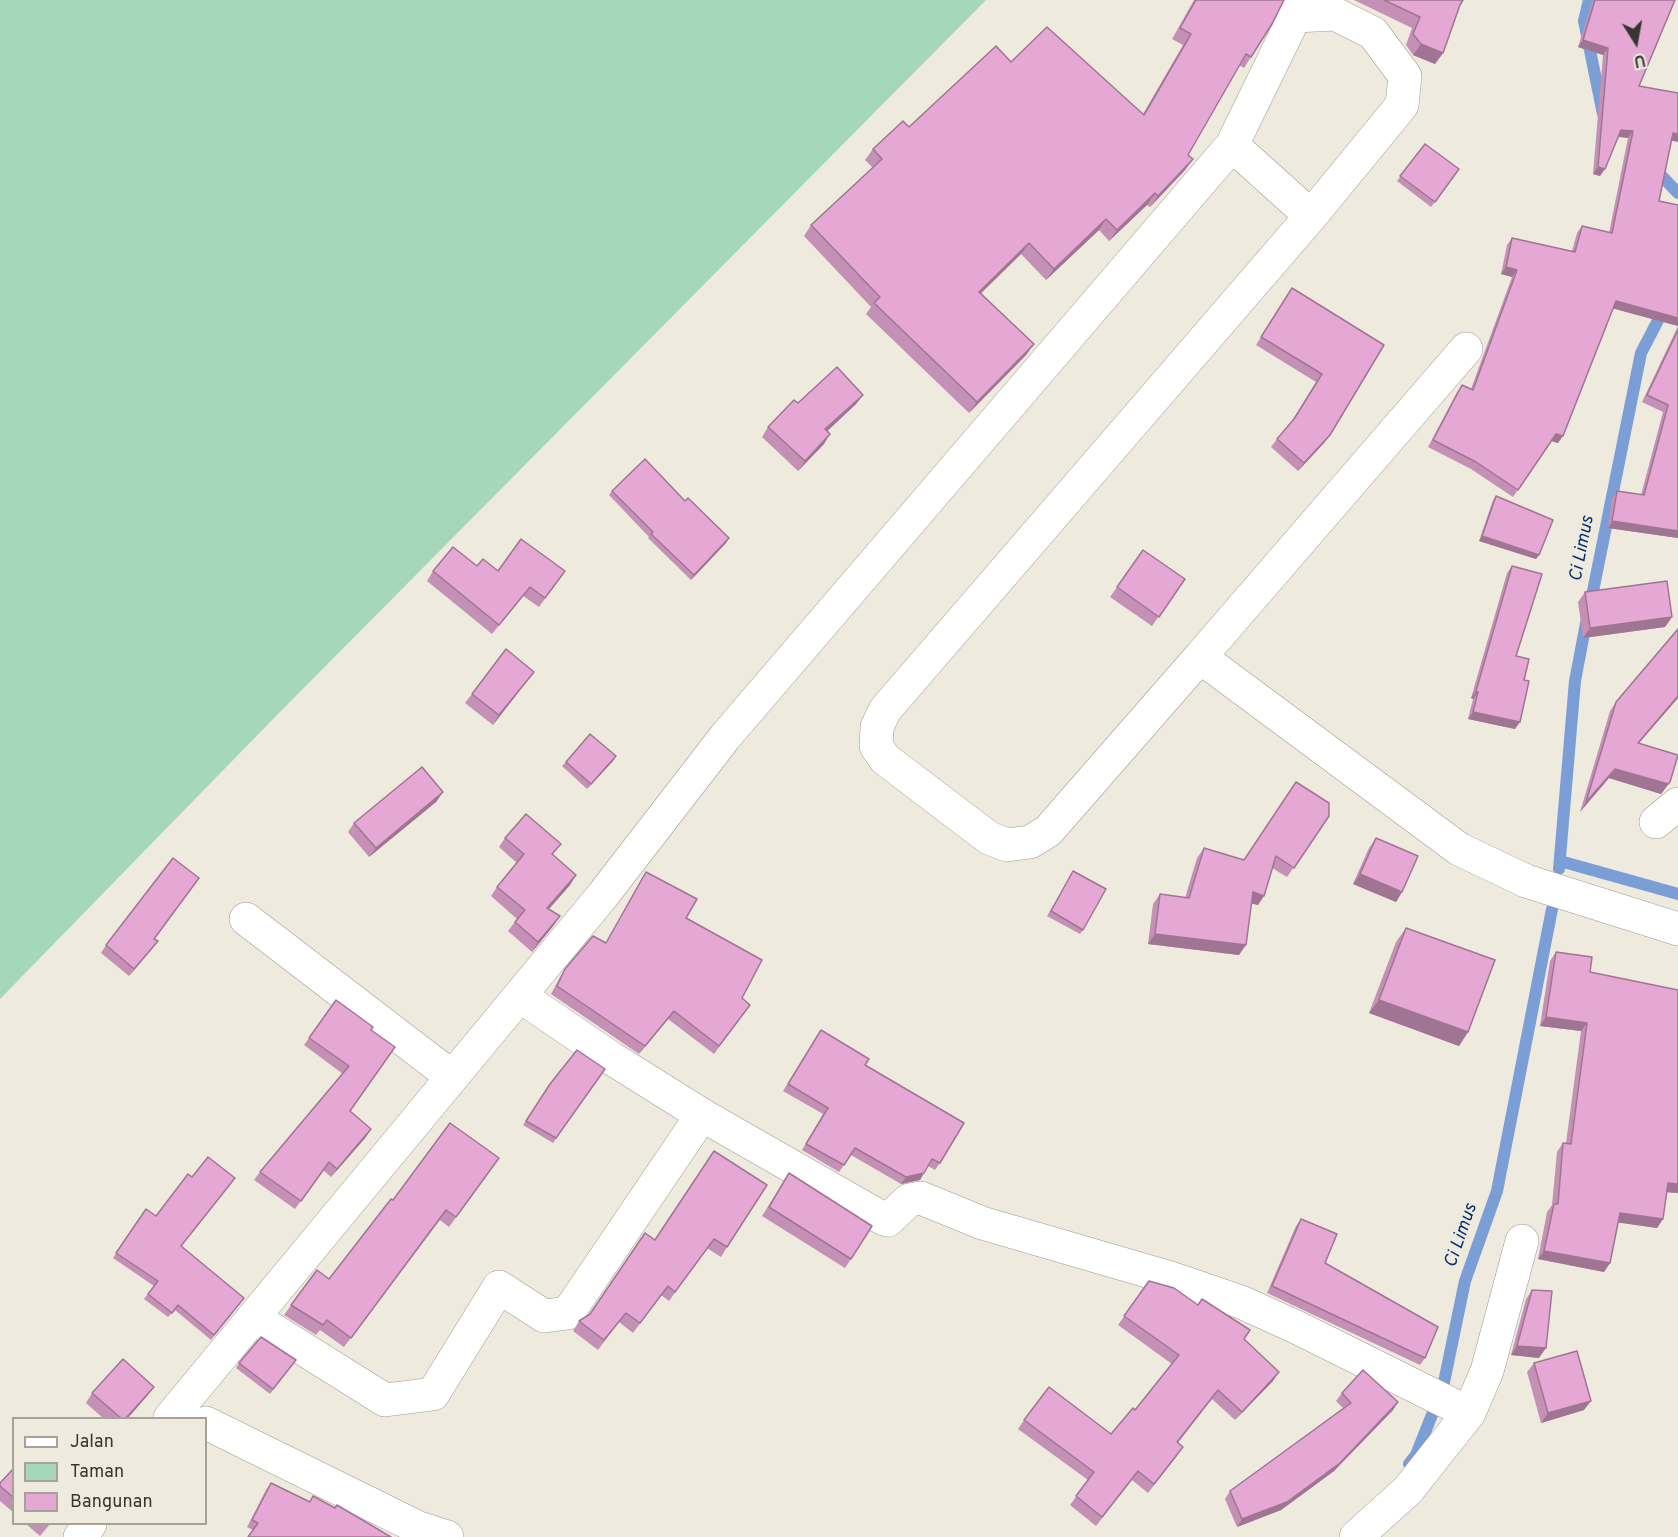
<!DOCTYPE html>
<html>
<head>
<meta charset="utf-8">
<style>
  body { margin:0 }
  #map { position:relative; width:1678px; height:1537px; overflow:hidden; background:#efeade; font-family:Overpass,sans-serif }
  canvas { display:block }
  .legend { position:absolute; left:12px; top:1417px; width:195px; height:108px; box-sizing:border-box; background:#efeade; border:2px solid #a6a299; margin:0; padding:8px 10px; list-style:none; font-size:18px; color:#383632 }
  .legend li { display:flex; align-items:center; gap:12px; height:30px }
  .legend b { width:30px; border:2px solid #a6a299 }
  .north { position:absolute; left:1606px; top:12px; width:60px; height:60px; -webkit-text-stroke:4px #efeade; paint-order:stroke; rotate:169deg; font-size:16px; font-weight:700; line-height:24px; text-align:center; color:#383632 }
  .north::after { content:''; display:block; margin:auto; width:21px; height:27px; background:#383632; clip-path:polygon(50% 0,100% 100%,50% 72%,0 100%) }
</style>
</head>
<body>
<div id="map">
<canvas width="1678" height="1537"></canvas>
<ul class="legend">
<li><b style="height:8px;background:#fff"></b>Jalan</li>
<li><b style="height:16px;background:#a4d8b8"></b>Taman</li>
<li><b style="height:16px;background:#e5a7d4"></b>Bangunan</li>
</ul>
<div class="north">U</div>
</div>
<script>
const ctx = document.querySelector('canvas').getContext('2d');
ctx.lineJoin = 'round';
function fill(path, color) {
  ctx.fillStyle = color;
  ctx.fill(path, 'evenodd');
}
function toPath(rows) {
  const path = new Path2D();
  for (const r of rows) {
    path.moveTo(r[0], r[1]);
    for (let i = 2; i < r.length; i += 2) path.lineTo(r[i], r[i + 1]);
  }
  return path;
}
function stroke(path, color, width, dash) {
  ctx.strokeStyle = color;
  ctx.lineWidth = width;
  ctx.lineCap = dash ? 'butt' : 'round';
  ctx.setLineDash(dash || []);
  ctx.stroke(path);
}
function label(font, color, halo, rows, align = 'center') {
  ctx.font = font + ' Overpass,sans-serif';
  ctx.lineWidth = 4.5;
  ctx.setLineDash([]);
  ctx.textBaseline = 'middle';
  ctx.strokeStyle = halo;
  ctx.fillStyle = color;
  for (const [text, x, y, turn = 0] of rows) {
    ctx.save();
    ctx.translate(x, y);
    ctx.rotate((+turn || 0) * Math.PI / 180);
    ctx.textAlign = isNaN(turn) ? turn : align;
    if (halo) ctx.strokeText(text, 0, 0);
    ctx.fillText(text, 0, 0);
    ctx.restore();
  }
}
const green = toPath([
  [0,0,986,0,277,715,0,999]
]);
const stream = toPath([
  [1589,0,1584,21,1603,114],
  [1652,166,1678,193],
  [1590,606,1641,353,1678,282],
  [1560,861,1678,894],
  [1559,869,1575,681,1586,623],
  [1409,1464,1416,1455,1443,1387,1465,1281,1497,1191,1552,909]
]);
const minor = toPath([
  [1295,16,1335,14,1373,33,1405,76,1402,105,1311,216],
  [1466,349,1200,657,1459,849,1526,881,1678,929],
  [1200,657,1048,831,1030,842,1007,845,989,838,885,759,876,746,877,727,885,710,1311,216,1232,145],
  [1656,822,1678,804],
  [246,919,451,1076],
  [520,996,611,1058,702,1115,882,1218,888,1220,909,1200,921,1198,982,1223,1171,1278,1241,1302,1296,1327,1469,1413],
  [254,1318,385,1400,433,1394,499,1287,544,1316,568,1313,702,1115],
  [170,1418,603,895,725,737,1232,145,1295,16,1298,0],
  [206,1423,419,1528,447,1537],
  [80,1537,90,1524],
  [1356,1537,1408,1490,1469,1413,1487,1371,1522,1241]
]);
const wall = toPath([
  [1194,0,1284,0,1251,57,1244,68,1239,65,1188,155,1193,159,1185,170,1150,207,1147,205,1109,241,1099,230,1046,280,1021,254,981,293,1034,344,1026,355,969,413,866,314,871,307,804,236,811,225,873,168,865,160,873,149,1011,62,1143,114,1183,45,1172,39],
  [1354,0,1463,0,1460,5,1443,53,1435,64,1413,55,1406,45,1412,28],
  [1593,0,1675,0,1639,86,1671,141,1659,201,1678,205,1678,538,1608,528,1612,498,1617,491,1641,495,1663,412,1642,402,1678,326,1613,308,1558,443,1551,441,1513,497,1471,469,1428,447,1457,392,1462,385,1471,389,1512,277,1501,274,1507,245,1512,238,1572,251,1577,233,1582,226,1609,233,1628,138,1618,137,1600,176,1593,174,1603,55,1578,47],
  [1425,144,1459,169,1431,207,1397,181],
  [1292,288,1384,345,1330,435,1324,443,1298,471,1271,447,1277,439,1292,421,1316,382,1256,345],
  [863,395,856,404,827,431,824,444,798,471,762,437,768,427,798,403],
  [612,491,726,543,691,580,648,538,649,537,609,495],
  [1496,496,1539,555,1536,559,1479,541,1493,500],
  [1143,550,1185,579,1152,626,1110,597],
  [477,566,498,571,565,571,539,607,523,596,492,634,427,581,433,571],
  [1512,566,1516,656,1515,729,1468,719,1473,699,1471,698,1507,573],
  [1585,592,1672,617,1665,627,1583,638,1578,602],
  [1678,629,1678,698,1639,743,1670,782,1661,794,1609,778,1580,812,1610,711,1616,702],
  [527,681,493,725,465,703,472,694],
  [613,761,587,789,562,766,566,762],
  [443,792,436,802,369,857,348,832,354,823],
  [1329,816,1287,877,1272,868,1258,905,1251,903,1239,955,1148,944,1153,904,1160,894,1185,898,1197,858,1204,848,1244,860],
  [505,838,553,855,576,875,570,885,549,909,554,925,532,952,508,931,517,919,491,896,497,887,517,863,499,847],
  [1376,838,1402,892,1396,902,1353,884,1369,848],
  [1073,871,1083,930,1080,934,1047,916],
  [646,872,686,918,742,998,750,1005,714,1054,668,1019,639,1054,551,994,560,977,565,969,606,943,641,880],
  [1406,928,1468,1032,1459,1046,1369,1013,1396,942],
  [155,939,158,941,129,976,101,953,106,945],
  [1556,952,1590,972,1678,990,1678,1193,1667,1192,1663,1219,1657,1228,1618,1222,1604,1272,1538,1259,1547,1212,1552,1205,1557,1152,1563,1143,1566,1143,1581,1031,1540,1026,1550,961],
  [336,1000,371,1030,350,1111,366,1137,331,1177,323,1170,295,1209,254,1180,260,1172,343,1074,304,1045],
  [821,1030,865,1065,940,1163,935,1170,928,1166,920,1180,901,1184,851,1155,839,1172,802,1150,823,1114,783,1091],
  [605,1069,553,1143,523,1125,550,1084],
  [714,1151,727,1247,721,1257,707,1248,669,1301,661,1295,633,1333,619,1322,598,1350,573,1331,579,1321,590,1314,655,1239],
  [499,1158,449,1227,440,1220,344,1347,320,1330,316,1335,284,1315,317,1270,329,1279,393,1200],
  [789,1173,851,1259,845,1268,762,1216],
  [146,1209,182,1247,244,1298,211,1340,175,1310,168,1317,144,1299,154,1286,113,1258],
  [1301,1219,1325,1263,1425,1358,1420,1365,1267,1293,1296,1226],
  [1149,1281,1244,1339,1273,1381,1235,1420,1212,1399,1178,1443,1177,1456,1148,1493,1132,1480,1096,1526,1070,1505,1088,1480,1018,1429,1024,1420,1111,1434,1135,1410,1172,1364,1118,1325],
  [1532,1290,1539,1358,1511,1355,1526,1299],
  [296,1360,270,1394,236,1368,239,1363],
  [1534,1363,1584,1410,1541,1423,1527,1372],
  [154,1387,147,1396,127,1419,104,1419,86,1403,92,1393],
  [1342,1393,1398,1402,1393,1410,1334,1471,1281,1510,1237,1527,1225,1499,1230,1491,1343,1408,1336,1401],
  [14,1468,14,1513,0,1501,0,1483],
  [271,1483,309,1502,313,1496,391,1537,253,1530,247,1527,266,1490],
  [26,1524,50,1524,40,1536]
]);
const shadedWall = toPath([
  [1583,40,1608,48,1603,55,1578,47],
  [1421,44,1443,53,1435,64,1413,55],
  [1621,130,1633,131,1628,138,1616,136],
  [1673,133,1678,134,1678,142,1668,140],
  [1193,159,1185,170,1150,207,1158,196],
  [1598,167,1605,169,1600,176,1593,174],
  [1155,193,1147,205,1109,241,1117,230],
  [1106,219,1099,230,1046,280,1054,269],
  [1029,243,1021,254,971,303,979,292],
  [1506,267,1517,270,1512,277,1501,274],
  [1616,301,1678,318,1678,326,1611,308],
  [1034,344,1026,355,969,413,977,402],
  [863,395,856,404,819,439,825,429],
  [830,434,824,444,798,471,805,461],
  [1556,434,1563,436,1558,443,1551,441],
  [1330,435,1324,443,1298,471,1304,463],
  [1612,521,1678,531,1678,538,1608,528],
  [1482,536,1539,555,1536,559,1479,541],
  [729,538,726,543,691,580,694,575],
  [1672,617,1665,627,1583,638,1590,628],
  [534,672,527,681,493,725,499,715],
  [1476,691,1478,692,1473,699,1471,698],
  [1678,696,1678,698,1631,752,1638,743],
  [1473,712,1520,722,1515,729,1468,719],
  [616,756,613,761,587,789,591,784],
  [1615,769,1670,782,1661,794,1609,778,1580,812,1586,802],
  [443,792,436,802,369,857,376,848],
  [1360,874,1402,892,1396,902,1353,884],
  [576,875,570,885,541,918,547,908],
  [1253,892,1264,896,1258,905,1246,902],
  [560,916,554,925,532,952,538,942],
  [1155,934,1246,945,1239,955,1148,944],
  [158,941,152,949,129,976,134,969],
  [1379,1000,1468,1032,1459,1046,1369,1013],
  [674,1011,668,1019,639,1054,645,1046],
  [1546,1017,1587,1023,1581,1031,1540,1026],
  [371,1129,366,1137,331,1177,337,1169],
  [924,1173,920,1180,901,1184,906,1177],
  [1668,1183,1678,1184,1678,1193,1662,1192],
  [1620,1213,1663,1219,1657,1228,1614,1222],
  [1544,1251,1610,1263,1604,1272,1538,1259],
  [1517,1346,1546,1348,1539,1358,1511,1355],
  [1279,1372,1273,1381,1235,1420,1242,1412],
  [154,1387,147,1396,127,1419,125,1419],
  [1591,1401,1584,1410,1541,1423,1548,1413],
  [1398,1402,1393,1410,1334,1471,1281,1510,1237,1527,1242,1519]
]);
const building = toPath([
  [1196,0,1284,0,1272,24,1251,57,1246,54,1188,155,1193,159,1158,196,1155,193,1117,230,1106,219,1054,269,1029,243,979,292,1034,344,977,402,874,303,880,297,811,225,882,159,873,149,903,121,909,127,996,46,1011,62,1047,27,1144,115,1191,34,1180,28,1196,0],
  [1384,0,1463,0,1460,5,1443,53,1421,44,1413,34,1420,17,1384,0],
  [1595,0,1675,0,1639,86,1678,93,1678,134,1673,133,1659,201,1678,205,1678,318,1616,301,1563,436,1556,434,1518,490,1476,462,1433,440,1462,385,1473,390,1517,270,1506,267,1512,238,1575,252,1582,226,1612,233,1633,131,1621,130,1605,169,1598,167,1608,48,1583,40,1595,0],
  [1425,144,1459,169,1435,202,1400,176,1425,144],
  [1292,288,1384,345,1330,435,1304,463,1277,439,1294,419,1322,374,1261,337,1292,288],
  [1678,330,1678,531,1612,521,1617,491,1644,495,1668,405,1647,395,1678,330],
  [837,367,863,395,825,429,830,434,805,461,768,427,794,400,798,403,837,367],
  [645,459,685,501,688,498,729,538,694,575,651,534,653,532,612,491,645,459],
  [1496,496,1553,520,1539,555,1482,536,1496,496],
  [521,539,565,571,545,598,530,587,499,625,433,571,453,547,477,566,483,559,498,571,521,539],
  [1143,550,1185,579,1159,617,1117,587,1143,550],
  [1512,566,1542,574,1516,656,1529,659,1524,680,1529,681,1520,722,1473,712,1478,692,1476,691,1512,566],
  [1667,581,1672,617,1590,628,1585,592,1667,581],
  [1678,629,1678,696,1638,743,1678,755,1670,782,1668,784,1615,769,1586,802,1616,702,1678,629],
  [506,649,534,672,499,715,472,694,506,649],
  [590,734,616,756,591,784,566,762,590,734],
  [422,767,443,792,376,848,354,823,422,767],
  [1296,782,1329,803,1329,816,1294,868,1276,856,1264,896,1253,892,1246,945,1155,934,1160,894,1189,898,1204,848,1244,860,1296,782],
  [526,814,561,844,552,854,576,875,547,908,560,916,538,942,515,922,525,910,497,887,524,854,505,838,526,814],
  [1376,838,1418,856,1402,892,1360,874,1376,838],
  [173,858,199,878,154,939,158,941,134,969,106,945,173,858],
  [1073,871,1106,889,1083,930,1051,911,1073,871],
  [646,872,697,899,686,918,762,960,742,998,750,1005,719,1046,674,1011,645,1046,557,986,565,969,593,936,606,943,646,872],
  [1406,928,1495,960,1468,1032,1379,1000,1406,928],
  [1556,952,1592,957,1590,972,1678,990,1678,1184,1668,1183,1663,1219,1620,1213,1610,1263,1544,1251,1554,1204,1558,1204,1563,1143,1571,1144,1587,1023,1546,1017,1556,952],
  [336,1000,373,1027,371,1030,395,1047,350,1111,371,1129,337,1169,329,1162,301,1201,260,1172,349,1066,309,1038,336,1000],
  [821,1030,869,1059,865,1065,964,1123,940,1163,932,1159,924,1173,906,1177,855,1148,844,1165,806,1144,828,1108,788,1084,821,1030],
  [577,1050,605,1069,556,1138,526,1121,550,1084,577,1050],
  [450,1123,499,1158,456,1217,446,1210,351,1338,327,1320,323,1325,291,1305,317,1270,329,1279,391,1199,393,1200,450,1123],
  [714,1151,767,1185,727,1247,714,1239,675,1292,668,1286,640,1323,626,1313,604,1340,579,1321,590,1314,645,1233,655,1240,714,1151],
  [208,1157,235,1178,181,1246,244,1298,214,1335,178,1305,172,1313,148,1294,158,1281,116,1253,146,1209,156,1216,188,1174,192,1177,208,1157],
  [789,1173,872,1226,851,1259,769,1207,789,1173],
  [1301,1219,1337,1234,1325,1263,1438,1327,1425,1358,1272,1286,1301,1219],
  [1149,1281,1174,1288,1198,1305,1202,1299,1250,1330,1244,1339,1279,1372,1242,1412,1218,1390,1177,1442,1183,1447,1154,1484,1138,1471,1102,1517,1076,1496,1094,1472,1024,1420,1049,1387,1111,1434,1133,1408,1135,1410,1179,1355,1124,1316,1149,1281],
  [1532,1290,1552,1291,1546,1348,1517,1346,1532,1290],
  [261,1337,296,1360,273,1389,239,1363,261,1337],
  [1577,1351,1591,1401,1548,1413,1534,1363,1577,1351],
  [123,1359,154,1387,125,1419,122,1419,92,1393,123,1359],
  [1363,1370,1398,1402,1340,1463,1287,1502,1242,1519,1230,1491,1351,1403,1342,1393,1363,1370],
  [14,1468,14,1498,0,1486,0,1483,14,1468],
  [271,1483,310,1502,313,1496,335,1508,337,1505,391,1537,248,1537,258,1523,252,1520,271,1483]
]);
const waterNames = [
  ["Ci Limus",1583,549,-79],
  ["Ci Limus",1462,1236,-71]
];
fill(green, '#a4d8b8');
stroke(stream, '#7c9ed7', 12);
stroke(minor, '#9f9b8f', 34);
stroke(minor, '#fff', 33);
fill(wall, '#c590b6');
fill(shadedWall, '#a07594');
fill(building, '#e5a7d4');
stroke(building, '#a07594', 1.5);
label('italic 18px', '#052e70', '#efeade', waterNames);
</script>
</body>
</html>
